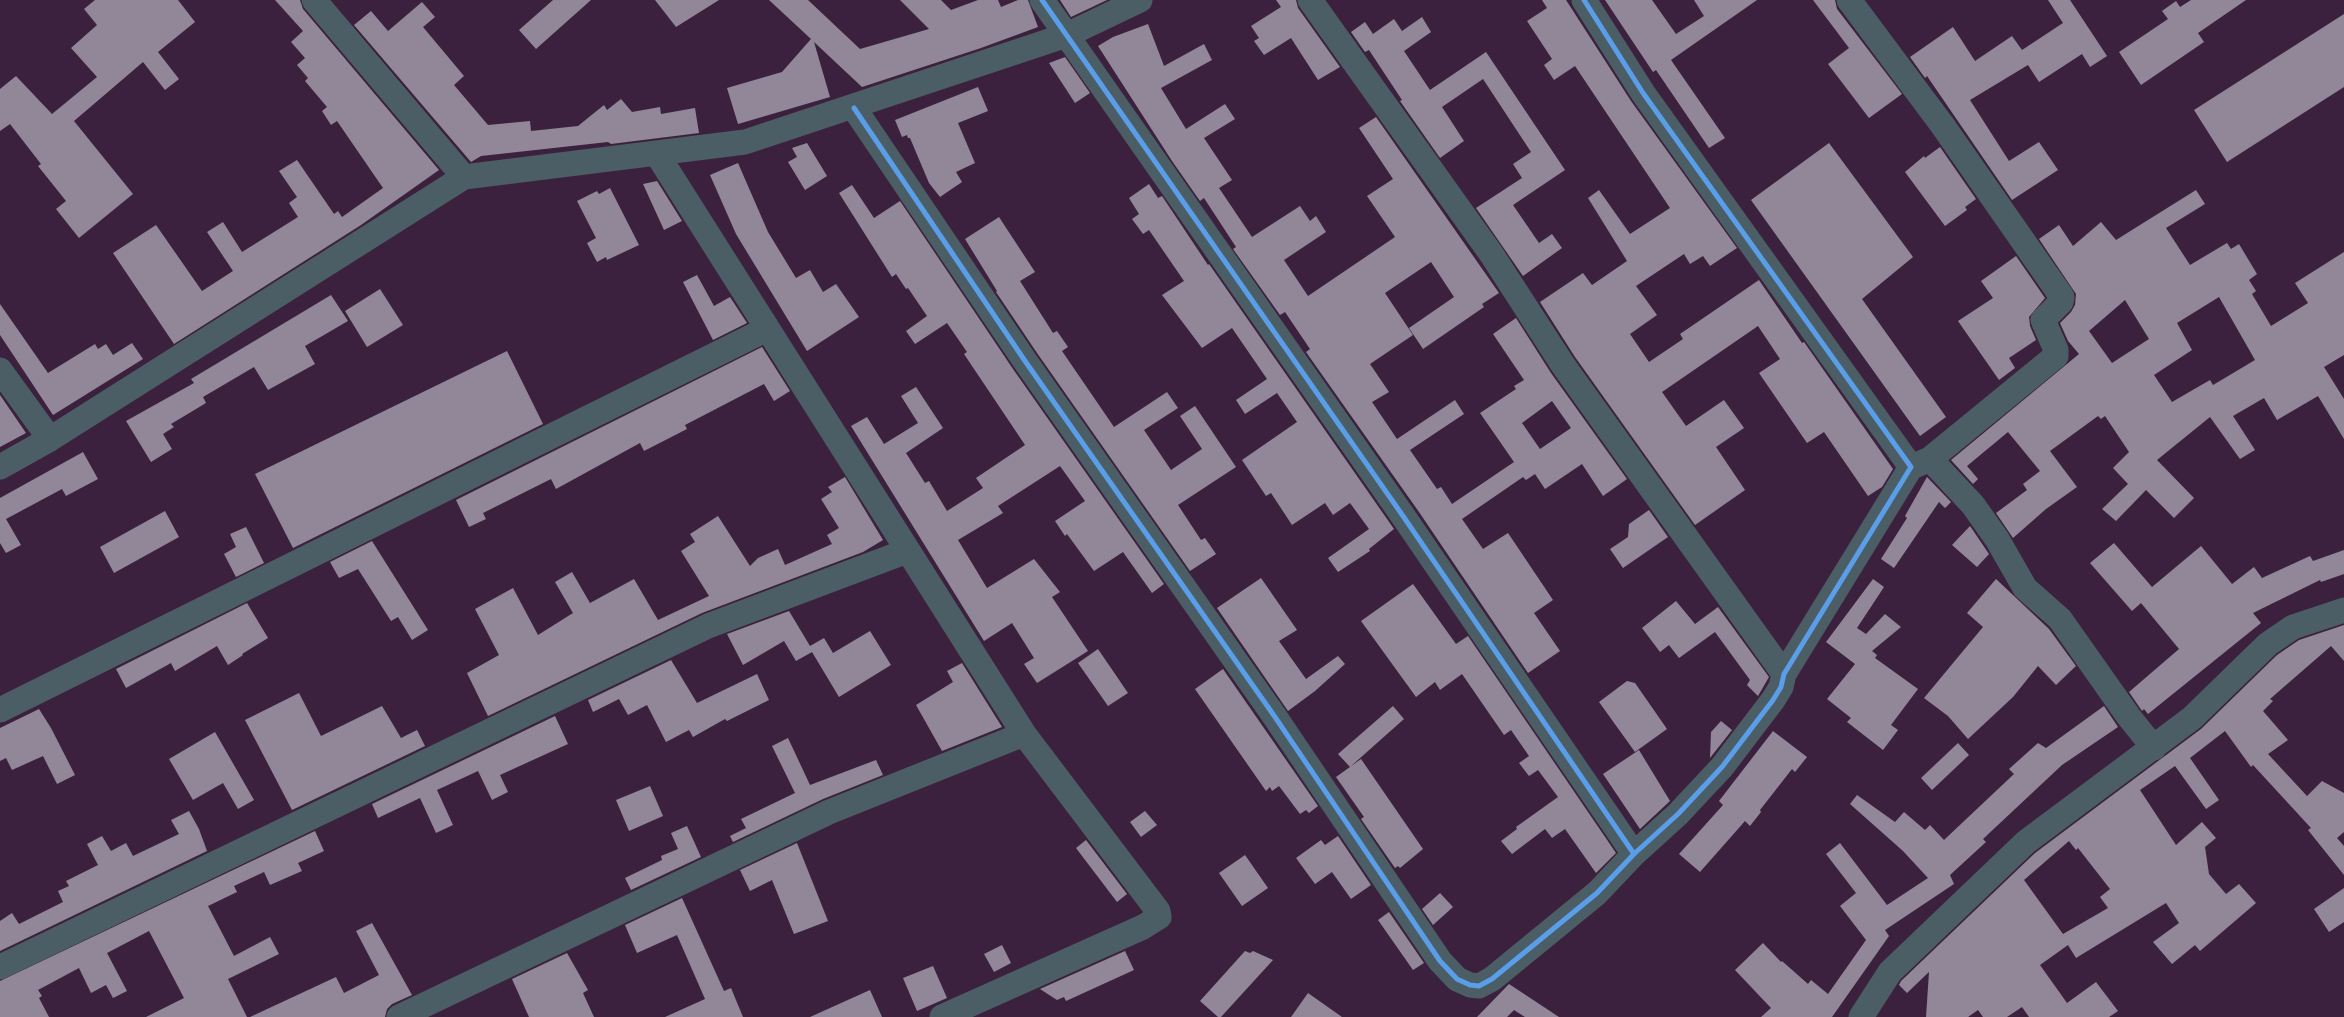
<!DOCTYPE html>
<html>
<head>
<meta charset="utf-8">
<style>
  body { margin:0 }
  canvas { display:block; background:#3c213e }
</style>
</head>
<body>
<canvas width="2344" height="1017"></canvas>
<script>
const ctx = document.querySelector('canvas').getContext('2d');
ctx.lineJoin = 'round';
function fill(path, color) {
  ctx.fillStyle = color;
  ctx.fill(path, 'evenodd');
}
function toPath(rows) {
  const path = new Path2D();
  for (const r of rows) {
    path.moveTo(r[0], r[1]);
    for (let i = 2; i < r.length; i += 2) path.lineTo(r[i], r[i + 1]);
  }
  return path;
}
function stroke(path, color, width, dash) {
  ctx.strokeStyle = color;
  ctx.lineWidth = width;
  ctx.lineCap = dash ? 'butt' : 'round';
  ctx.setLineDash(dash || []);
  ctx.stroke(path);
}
const building = toPath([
  [95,0,178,0,195,22,158,52,179,79,165,90,143,62,74,121,133,194,79,238,56,209,66,201,38,166,41,164,10,124,0,131,0,89,16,76,52,114,97,77,71,48,97,25,84,9],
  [275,0,300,0,303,9,439,170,361,225,174,344,113,253,156,225,202,291,233,271,207,232,223,222,242,252,298,217,289,203,297,197,279,171,297,160,334,214,338,211,342,217,383,188,337,121,331,125,322,111,327,107,305,81,308,78,297,65,305,58,291,42,303,31],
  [553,0,591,0,536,49,519,30],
  [655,0,719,0,676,27],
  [769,0,808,0,860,49,929,29,900,0,941,0,951,10,978,0,998,0,1001,7,1018,0,1028,0,1038,27,981,48,862,87,814,42,830,97,738,124,727,88,782,72,811,39],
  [1060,0,1107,0,1071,17],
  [1276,0,1296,0,1298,8,1340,67,1318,80,1291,38,1264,55,1254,41,1259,38,1251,26,1281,7],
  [1542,0,1566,0,1631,101,1737,248,1710,266,1703,256,1690,264,1684,254,1636,286,1657,315,1630,334,1649,362,1683,339,1680,334,1759,280,1802,343,1804,342,1893,469,1882,487,1868,496,1824,432,1807,443,1759,373,1780,359,1758,326,1662,392,1686,426,1724,400,1744,428,1716,447,1745,490,1695,525,1575,357,1540,302,1583,273,1592,285,1627,261,1588,198,1599,190,1630,234,1670,208,1575,66,1554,80,1544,65,1552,59,1527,21,1547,8],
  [1605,0,1652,0,1676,34,1704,16,1694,0,1757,0,1671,60,1725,138,1709,148,1656,70,1653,72],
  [1813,0,1835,0,1837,9,1902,94,1869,118,1828,64,1849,48],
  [2048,0,2070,0,2107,56,2090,67,2082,54,2039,82,2028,65,1970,100,2009,161,2039,142,2058,170,2012,200,1927,76,1925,78,1910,57,1953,27,1975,61,2012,36,2022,50,2063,23],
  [2191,0,2246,0,2198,33,2204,42,2141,85,2119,52,2168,19,2162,11,2176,1,2180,7],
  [422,2,435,17,423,27,464,76,454,85,488,125,530,121,531,131,578,126,604,105,607,110,621,99,632,112,660,107,661,114,695,108,699,133,611,144,608,142,481,156,471,162,354,25,371,11,388,31],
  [2344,14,2344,87,2227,162,2194,110],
  [1422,17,1431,32,1404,51,1430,90,1486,52,1565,170,1513,205,1539,243,1552,234,1562,248,1523,276,1476,208,1522,178,1513,164,1531,152,1483,79,1442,107,1464,141,1440,158,1400,101,1402,100,1369,50,1365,52,1351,32,1365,22,1373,34,1394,19,1402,31],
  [1148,24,1164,66,1204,44,1212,60,1161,88,1186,129,1225,104,1235,119,1204,138,1232,180,1219,188,1252,237,1300,206,1310,221,1316,216,1326,232,1284,260,1308,296,1395,237,1367,196,1393,179,1359,128,1376,117,1499,293,1482,304,1484,307,1423,349,1409,328,1454,297,1431,262,1385,293,1413,335,1370,364,1389,392,1372,402,1397,439,1455,400,1464,414,1410,450,1437,489,1441,487,1452,504,1514,462,1480,413,1516,389,1514,386,1524,380,1493,334,1516,318,1551,373,1627,479,1603,496,1582,464,1545,489,1535,474,1526,480,1523,477,1462,519,1483,549,1508,533,1553,600,1534,613,1560,651,1528,673,1419,512,1306,352,1310,349,1285,312,1280,315,1233,249,1236,247,1204,198,1200,201,1172,161,1098,46,1113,37],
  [1552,401,1571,428,1540,449,1522,423],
  [1065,57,1090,93,1075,103,1049,63],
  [978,87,988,111,958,123,975,163,956,172,962,182,940,197,929,183,910,138,908,138,907,135,902,137,895,120],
  [807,143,827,176,805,190,788,162,797,157,792,148],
  [1829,143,1913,257,1862,299,1946,417,1920,436,1751,200],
  [1940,147,1976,199,1965,207,1967,210,1945,226,1905,172,1924,156,1925,158],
  [738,163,768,232,796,278,810,270,823,292,836,284,859,317,807,351,736,234,710,175],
  [657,181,682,221,664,230,643,184],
  [1149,184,1158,198,1162,196,1208,265,1209,264,1394,529,1369,549,1370,551,1338,572,1328,558,1369,529,1350,503,1333,515,1325,503,1292,525,1271,493,1266,496,1242,460,1297,422,1277,393,1245,414,1236,400,1267,379,1232,328,1202,348,1162,295,1184,281,1149,230,1143,234,1132,219,1139,214,1129,198],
  [852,185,874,218,900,201,1013,369,1164,584,1152,593,1123,552,1094,571,1067,534,1065,536,1055,521,1085,501,1060,466,998,506,1003,513,958,540,987,588,1034,559,1060,592,1052,597,1088,651,1037,683,1024,664,1034,658,1012,623,984,641,851,426,867,417,884,444,918,423,901,396,916,387,943,428,906,453,925,483,929,481,947,511,983,488,976,478,1025,445,964,354,967,352,947,323,915,344,906,331,927,316,908,288,906,289,896,274,892,277,839,193],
  [610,188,639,245,607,260,606,257,597,262,587,243,596,238,577,201,597,191,599,194],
  [2196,190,2205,204,2166,228,2190,265,2227,243,2231,249,2239,244,2257,274,2249,280,2256,291,2252,294,2271,326,2308,303,2295,283,2344,252,2344,355,2324,367,2344,399,2344,439,2318,396,2277,420,2264,398,2233,416,2255,450,2240,459,2210,417,2157,460,2194,498,2174,518,2146,490,2116,521,2102,509,2128,484,2113,468,2129,452,2105,416,2101,419,2098,416,2050,451,2077,487,2046,509,2013,538,1996,513,2027,490,2023,484,2040,471,2008,432,1967,466,1978,479,1973,484,1951,460,2079,354,2068,341,2060,323,2071,312,2075,305,2076,294,2039,239,2059,225,2073,246,2101,222,2116,240],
  [2219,297,2255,360,2213,385,2210,380,2172,402,2154,375,2192,350,2177,323],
  [2125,300,2149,339,2112,363,2089,331],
  [999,217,1035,272,1020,281,1053,333,1057,331,1068,347,1062,351,1114,427,1167,392,1178,408,1144,430,1171,470,1202,449,1180,416,1195,406,1236,467,1178,505,1201,540,1205,538,1216,554,1190,571,1037,353,996,292,997,291,965,239],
  [2016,256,2045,298,2029,317,2030,326,2036,340,2009,358,2015,368,1999,380,1958,321,1993,298,1981,281],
  [697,275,714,306,730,297,747,323,713,340,683,282],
  [380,289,403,325,367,347,345,311],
  [331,295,348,321,305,346,315,364,268,390,254,367,203,397,206,403,171,424,174,427,163,434,172,449,151,462,126,421,194,383,191,379],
  [0,304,48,373,95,344,98,349,106,344,113,355,132,343,143,359,53,415,0,335],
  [762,347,790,391,774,401,764,384,685,425,687,429,644,451,640,443,556,489,551,479,483,513,486,519,469,527,456,500],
  [507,351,543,424,293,548,255,474],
  [0,395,26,433,0,447],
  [83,452,98,479,66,496,62,489,6,519,21,545,6,553,0,543,0,498],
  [845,477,883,540,863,552,702,613,488,716,467,673,499,655,475,609,513,588,538,635,573,613,555,582,572,572,590,603,634,579,658,620,709,596,681,551,695,542,690,534,718,516,750,566,758,558,778,549,785,565,832,544,827,535,839,528,821,499,832,492,828,487],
  [1927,477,1951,502,1945,508,1939,502,1894,568,1881,559,1907,518,1905,516],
  [1649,510,1668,537,1623,568,1610,549,1628,537,1629,524],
  [165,511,179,537,114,573,100,547],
  [1970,526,1989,554,1977,567,1952,545],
  [246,527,264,563,236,577,224,554,236,547,230,534],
  [372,541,428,630,412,640,398,617,391,621,358,569,339,578,330,562],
  [2114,543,2152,587,2201,546,2232,584,2254,567,2262,578,2310,556,2313,561,2344,550,2344,574,2321,582,2320,580,2253,613,2261,623,2148,714,2144,709,2142,711,2129,692,2179,649,2141,603,2132,611,2090,563],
  [1261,578,1297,630,1279,641,1306,679,1338,656,1345,664,1315,691,1288,711,1217,608],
  [1873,579,1884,587,1857,628,1866,634,1885,614,1901,627,1872,651,1877,655,1875,658,1918,689,1891,725,1898,730,1883,750,1847,722,1851,718,1827,699,1855,664,1826,642],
  [1996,579,2049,629,2076,666,2056,685,2038,666,2013,697,1968,739,1948,716,1924,698,1983,627,1967,613],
  [1413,584,1456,644,1468,636,1616,853,1596,873,1565,829,1552,838,1545,829,1512,854,1501,841,1517,829,1516,827,1558,797,1538,770,1529,776,1519,763,1529,756,1511,730,1504,735,1462,674,1440,690,1435,682,1416,697,1361,621],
  [1676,601,1695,624,1718,607,1769,677,1758,696,1747,685,1750,680,1715,632,1679,658,1669,645,1660,652,1642,628],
  [247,603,268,638,242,654,243,655,228,665,217,646,175,671,171,663,126,688,116,669],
  [789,611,810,646,824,638,833,653,870,631,891,665,839,697,812,652,796,661,784,641,743,665,727,634],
  [2344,625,2344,661,2331,646,2270,699,2273,701,2263,711,2288,740,2268,754,2307,796,2322,781,2344,793,2344,832,2337,838,2344,846,2344,875,2308,830,2311,828,2253,765,2251,767,2225,731,2190,758,2219,800,2206,809,2175,766,2140,790,2176,845,2202,822,2216,838,2205,847,2209,874,2226,894,2239,884,2256,903,2200,951,2195,945,2172,964,2153,942,2179,923,2166,903,2076,958,2068,945,2040,965,2067,1003,2096,982,2118,1011,2109,1017,2029,1017,2022,1007,2007,1017,1983,1017,1978,1010,1968,1017,1926,1017,1929,972,1907,993,1899,985,1901,981,2035,853,2201,729,2277,655,2299,640],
  [2069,841,2076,850,2078,848,2110,889,2100,897,2108,908,2063,934,2024,880],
  [1098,649,1128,693,1108,706,1078,663],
  [671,660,697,703,757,674,769,700,727,721,725,719,693,737,689,730,666,742,647,705,628,715,619,699,593,712,588,700],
  [962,663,1002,727,942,751,916,705,953,682,947,671],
  [1223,669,1318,806,1309,813,1306,810,1300,814,1279,786,1272,791,1270,787,1266,791,1195,689],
  [1627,681,1635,683,1667,729,1635,752,1599,702],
  [299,693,321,736,382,706,401,738,417,730,425,746,292,810,245,720],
  [1393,706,1404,719,1350,767,1338,754],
  [2104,706,2118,727,2062,765,1983,839,1986,842,1950,875,1954,884,1885,930,1889,936,1832,1017,1761,1017,1771,1008,1735,970,1763,943,1781,962,1782,961,1808,984,1811,980,1828,994,1866,940,1840,906,1856,893,1826,854,1840,843,1887,905,1928,878,1903,851,1850,804,1857,795,1895,822,1904,812,1925,830,1930,825,1944,840,2014,774,2009,769,2038,743,2046,748],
  [39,709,51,728,75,775,57,784,43,756,12,770,6,758,0,761,0,728],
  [555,716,568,744,500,775,508,792,492,800,478,771,437,790,453,825,436,833,420,798,378,818,372,804],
  [1721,721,1732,730,1710,758,1711,732],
  [1773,731,1807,757,1795,772,1792,769,1760,810,1761,812,1750,826,1745,821,1700,872,1679,854,1723,805,1719,801],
  [215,732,254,800,238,809,223,783,193,800,169,759],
  [788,738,810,785,876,760,883,775,823,799,733,842,730,836,746,828,741,819,795,793,772,746],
  [1958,743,1969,755,1932,790,1921,778],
  [1639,750,1670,801,1640,829,1603,774],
  [1361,759,1423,849,1400,868,1398,866,1395,868,1361,819,1364,817,1336,777],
  [650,786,663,816,629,831,616,800],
  [189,811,199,829,207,851,0,951,0,921,12,913,19,924,63,902,58,891,69,886,66,881,98,865,87,844,102,836,111,851,126,843,133,856,179,834,171,820],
  [1145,811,1157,825,1141,837,1130,822],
  [687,826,701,857,631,890,625,878,662,860,661,856,678,849,671,833],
  [315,831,324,851,298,863,302,871,270,885,264,872,234,886,237,892,208,906,234,956,270,937,279,954,228,979,247,1017,146,1017,184,998,149,931,107,953,127,991,113,998,106,985,91,993,79,968,38,990,42,996,39,998,49,1017,0,1017,0,981],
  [1338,836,1371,885,1351,899,1332,872,1315,884,1296,858,1321,840,1325,845],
  [1086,840,1127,894,1117,902,1076,848],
  [797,843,828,921,794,934,772,880,750,891,740,870],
  [1245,855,1268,888,1242,906,1219,873],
  [2344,888,2344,922,2329,932,2314,909],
  [1440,893,1453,907,1433,925,1422,909],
  [682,898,724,991,731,988,743,1017,665,1017,705,999,677,935,637,953,625,925],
  [1389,912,1424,963,1413,970,1378,920],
  [372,923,412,995,392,1004,387,1009,385,1017,250,1017,336,977,344,993,379,975,356,931],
  [1002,945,1011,963,994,972,984,954],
  [1125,951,1134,970,1066,1001,1064,997,1057,1000,1040,989],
  [1245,951,1250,953,1253,951,1273,960,1221,1017,1218,1017,1200,1001],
  [567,953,588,990,583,993,594,1017,529,1017,512,979],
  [933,966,947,998,917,1011,903,978],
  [1509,984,1559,1017,1525,1017,1514,1010,1507,1017,1477,1017],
  [870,990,882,1017,810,1017],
  [1308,993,1342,1017,1291,1017]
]);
const minor = toPath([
  [314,0,464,177],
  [1042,0,1403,516,1634,854,1678,814,1722,767,1773,700,1781,687,1784,674,1911,467,1643,93,1584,0],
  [1310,0,1492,255,1563,365,1784,674],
  [1849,0,1943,126,2062,297,2061,302,2043,320,2056,350,2056,356,1930,459],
  [854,108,1025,361,1275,717,1440,961,1457,979,1470,985,1479,986,1492,979,1597,893,1634,854],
  [657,154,1024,734,1158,911,1159,917,1143,927,942,1017],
  [0,370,50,439],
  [1914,466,1930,459,1973,505,1997,539,2025,588,2060,619,2129,717,2154,748],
  [0,467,50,439,464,177,745,142,1067,35,1140,0],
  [0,710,767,329],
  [0,967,708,626,907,551],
  [399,1017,829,812,1024,734],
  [1861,1017,1890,972,2026,842,2192,718,2268,644,2293,627,2344,610]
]);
const cycleway = toPath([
  [1042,0,1403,516,1634,854,1678,814,1722,767,1773,700,1781,687,1784,674,1911,467,1643,93,1584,0],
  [854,108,1025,361,1275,717,1440,961,1457,979,1470,985,1479,986,1492,979,1597,893,1634,854]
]);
fill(building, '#918798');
stroke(minor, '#4b5e66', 25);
stroke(cycleway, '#5a9eea', 5);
</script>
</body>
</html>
